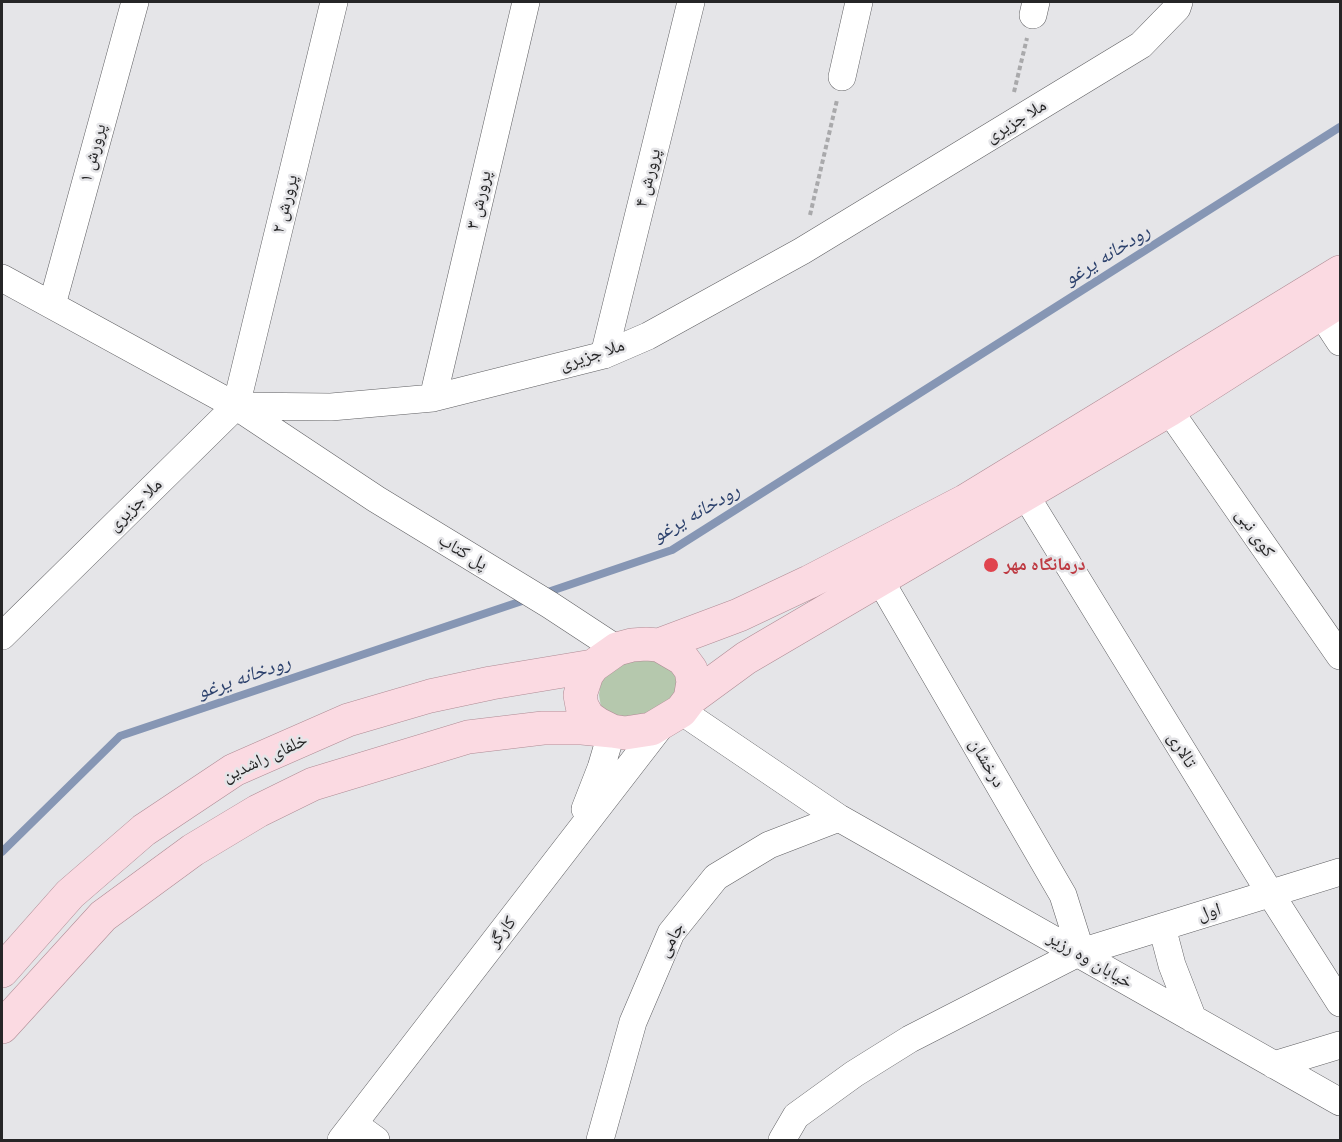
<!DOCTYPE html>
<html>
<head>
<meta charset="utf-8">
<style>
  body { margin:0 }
  #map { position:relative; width:1342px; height:1142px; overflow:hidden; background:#e5e5e8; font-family:Raleway,sans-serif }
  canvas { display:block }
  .frame { position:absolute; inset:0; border:3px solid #262627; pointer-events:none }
</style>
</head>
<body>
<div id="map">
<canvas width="1342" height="1142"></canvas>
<div class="frame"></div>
</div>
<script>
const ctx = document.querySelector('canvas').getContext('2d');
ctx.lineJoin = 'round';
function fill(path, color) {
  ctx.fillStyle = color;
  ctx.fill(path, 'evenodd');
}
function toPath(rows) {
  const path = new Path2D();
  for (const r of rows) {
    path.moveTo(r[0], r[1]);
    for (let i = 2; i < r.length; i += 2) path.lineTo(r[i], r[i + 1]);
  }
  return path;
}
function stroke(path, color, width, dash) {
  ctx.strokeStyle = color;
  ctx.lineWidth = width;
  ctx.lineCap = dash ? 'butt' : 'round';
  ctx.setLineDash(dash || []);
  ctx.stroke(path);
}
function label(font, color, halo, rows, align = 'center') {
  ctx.font = font + ' Raleway,"Noto Naskh Arabic",sans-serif';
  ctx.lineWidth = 5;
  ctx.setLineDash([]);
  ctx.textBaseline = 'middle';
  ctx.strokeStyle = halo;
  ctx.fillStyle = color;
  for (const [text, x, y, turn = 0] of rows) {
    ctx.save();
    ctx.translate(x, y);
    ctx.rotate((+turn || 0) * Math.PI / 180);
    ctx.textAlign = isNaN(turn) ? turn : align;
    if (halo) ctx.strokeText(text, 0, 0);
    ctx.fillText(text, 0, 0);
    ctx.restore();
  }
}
const green = toPath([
  [635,658,659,660,677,668,681,688,667,707,644,718,621,720,601,707,599,695,601,682,614,666]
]);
const stream = toPath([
  [545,593,672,550,1340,127],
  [2,852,120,736,528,599]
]);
const path = toPath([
  [1014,92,1027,38],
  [810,215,837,100]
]);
const minor = toPath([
  [1033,15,1036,2],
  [842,77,859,2],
  [2,278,236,406,376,499,550,605,617,649],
  [52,305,135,2],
  [1321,313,1340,342],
  [604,355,691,2],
  [433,398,526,2],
  [236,406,334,2],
  [1169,410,1340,656],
  [1026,496,1270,893,1340,1003],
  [880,580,1063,895,1081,952],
  [2,636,236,406,331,407,433,398,604,355,648,336,802,251,1141,45,1177,8,1179,2],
  [681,711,839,818,1340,1102],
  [585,809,601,768,612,731],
  [1162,927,1172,965,1193,1019],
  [1274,1065,1340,1045],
  [354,1124,376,1140],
  [341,1140,663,723],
  [600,1140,633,1022,671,933,716,877,769,845,839,818],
  [782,1140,796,1116,854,1074,910,1039,1078,953,1340,872]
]);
const major = toPath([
  [646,644,659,645,683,659,691,670,693,682,690,699,681,711,651,729,625,733,612,731,598,724,588,717,582,706,580,695,587,674,593,666,617,649,632,645,646,644],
  [659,645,739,615,809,582,965,501,1340,272],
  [690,699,746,658,1169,410,1340,301],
  [2,971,70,894,144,830,234,770,348,720,430,696,491,683,593,666],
  [2,1027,103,916,193,850,258,811,313,784,468,737,543,728,582,728,612,731]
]);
const markers = [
  [991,565,8,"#e0444e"]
];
const streetNames = [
  ["ملا جزیری",1016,121,-31],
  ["پرورش ۱",93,153,-75],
  ["پرورش ۴",648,178,-76],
  ["پرورش ۳",479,200,-77],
  ["پرورش ۲",285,204,-76],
  ["ملا جزیری",592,355,-18],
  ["ملا جزیری",135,505,-44],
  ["کوی نبی",1255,533,55],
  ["پل کتاب",463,552,31],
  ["تالاری",1182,750,58],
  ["خلفای راشدین",265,758,-25],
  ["درخشان",987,763,60],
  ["اول",1209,912,-17],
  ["کارگر",502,932,-52],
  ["جامی",671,940,-61],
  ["خیابان وه رزیر",1090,960,30]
];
const healthNames = [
  ["درمانگاه مهر",1004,565]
];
const waterNames = [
  ["رودخانه یرغو",1107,255,-32],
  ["رودخانه یرغو",696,513,-30],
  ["رودخانه یرغو",244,677,-19]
];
fill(green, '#b5c8ad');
stroke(stream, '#8696b4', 8);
stroke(minor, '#5f5f62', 28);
stroke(major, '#ae8b94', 34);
stroke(path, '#a9a9ab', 4, [4.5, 3]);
stroke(minor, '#fff', 27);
stroke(major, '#fbdae2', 33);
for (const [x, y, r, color] of markers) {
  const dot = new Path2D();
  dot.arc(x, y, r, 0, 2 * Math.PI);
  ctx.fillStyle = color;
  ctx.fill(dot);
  stroke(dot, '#e5e5e8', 2);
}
label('18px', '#262627', '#e5e5e8', streetNames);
label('bold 18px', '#be3a42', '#e5e5e8', healthNames, 'left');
label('italic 20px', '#2d426d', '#e5e5e8', waterNames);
</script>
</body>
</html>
